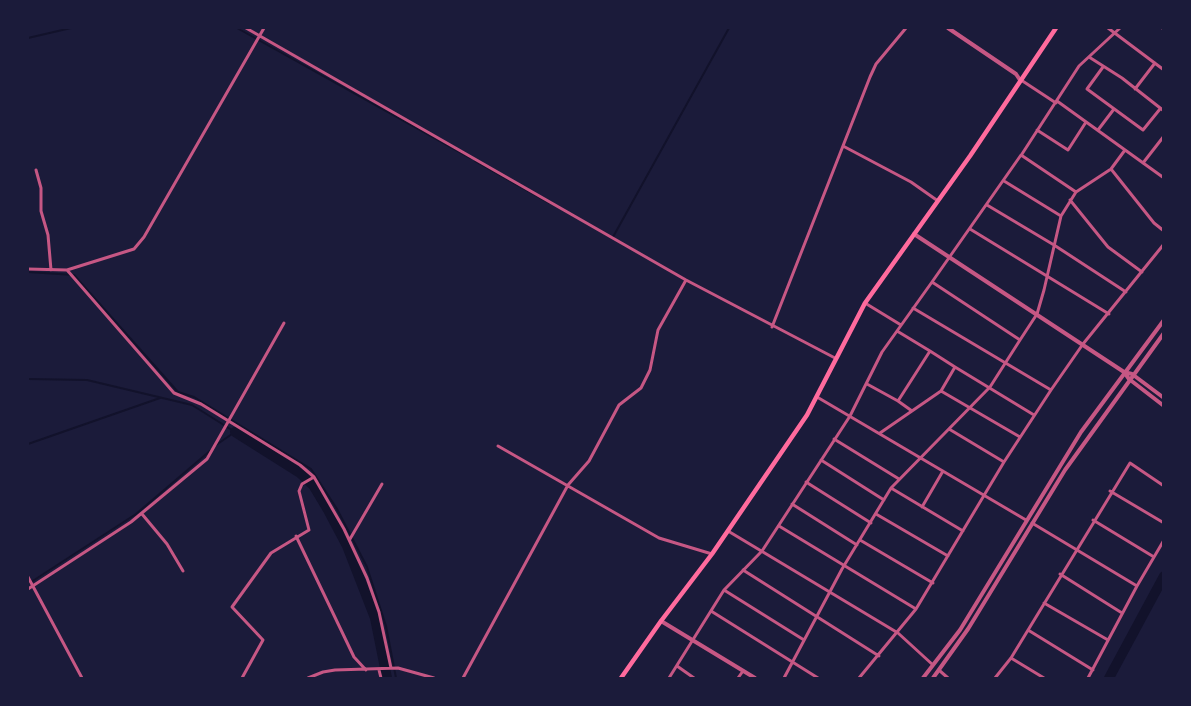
<!DOCTYPE html>
<html>
<head>
<meta charset="utf-8">
<style>
  body { margin:0 }
  #map { position:relative; width:1191px; height:706px; overflow:hidden; background:#1b1b3a; font-family:Manrope,sans-serif }
  canvas { display:block }
  .frame { position:absolute; inset:0; border:29px solid #1b1b3a; pointer-events:none }
</style>
</head>
<body>
<div id="map">
<canvas width="1191" height="706"></canvas>
<div class="frame"></div>
</div>
<script>
const ctx = document.querySelector('canvas').getContext('2d');
ctx.lineJoin = 'round';
function toPath(rows) {
  const path = new Path2D();
  for (const r of rows) {
    path.moveTo(r[0], r[1]);
    for (let i = 2; i < r.length; i += 2) path.lineTo(r[i], r[i + 1]);
  }
  return path;
}
function stroke(path, color, width, dash) {
  ctx.strokeStyle = color;
  ctx.lineWidth = width;
  ctx.lineCap = dash ? 'butt' : 'round';
  ctx.setLineDash(dash || []);
  ctx.stroke(path);
}
const stream = toPath([
  [237,28,470,158],
  [28,38,71,28],
  [475,161,549,203],
  [613,237,729,28],
  [28,272,74,275,178,392,194,397,311,469,337,509,367,567,386,626,396,678],
  [28,379,87,380,192,405,235,432,216,445],
  [28,444,160,398],
  [28,584,136,514,211,450]
]);
const river = toPath([
  [235,432,300,473,313,485,328,510,347,546,375,618,387,678],
  [1109,678,1164,576]
]);
const minor = toPath([
  [246,28,686,280,835,358],
  [1108,28,1164,70],
  [1162,28,1164,29],
  [1089,57,1122,78,1164,111],
  [1103,67,1087,89,1143,130,1160,109],
  [1021,80,1056,103],
  [1135,89,1155,63],
  [1057,101,1164,178],
  [1037,130,1068,150,1086,122],
  [1098,130,1114,109],
  [843,146,911,182,938,201],
  [1022,154,1079,66,1120,28],
  [1143,163,1164,136],
  [1111,169,1154,223,1164,231],
  [36,170,41,188,41,211,48,235,51,270],
  [1004,181,1061,216],
  [1070,200,1108,247,1142,272],
  [987,205,1054,245,1126,292],
  [970,229,1109,314],
  [28,269,67,270,134,249,144,237,264,28],
  [67,270,174,393,201,404,300,465,314,477,344,529,367,578,379,612,391,668],
  [932,282,1021,155,1076,192],
  [865,303,901,325],
  [913,308,1051,390],
  [772,327,870,77,876,64,906,28],
  [930,351,897,331,932,282,1020,340,1037,314,1044,290,1061,216,1076,192,1111,169,1125,150],
  [955,367,1034,415],
  [867,384,898,401],
  [817,397,1026,520],
  [912,411,898,401,930,351,955,367,941,391,1020,437],
  [949,429,1004,462],
  [880,433,941,391],
  [834,439,899,479],
  [498,446,659,538,712,554],
  [821,460,884,500],
  [806,482,871,523],
  [891,488,963,531],
  [1110,491,1164,523],
  [792,504,857,545],
  [922,507,943,471],
  [142,514,167,544,183,571],
  [876,514,948,556],
  [1093,520,1154,557],
  [1032,523,1137,586],
  [779,526,916,609],
  [728,531,898,633,933,665],
  [296,536,354,657,366,670],
  [350,539,382,484],
  [860,540,933,583],
  [743,570,879,656],
  [1060,574,1122,613],
  [28,577,82,678],
  [28,589,131,522,207,459,284,323],
  [724,590,804,640],
  [1044,603,1108,640],
  [711,611,818,678],
  [1028,630,1093,670],
  [1011,658,1044,678],
  [677,666,694,678],
  [379,670,381,678],
  [940,671,948,678],
  [242,678,263,640,232,607,271,553,309,530,299,491,302,484,314,477],
  [308,678,323,672,335,670,398,668,434,678],
  [463,678,568,485,589,461,619,405,641,388,650,370,658,330,686,280],
  [669,678,724,590,762,551,850,416,882,352,897,331],
  [738,678,743,671],
  [784,678,842,569,891,488,990,387,1020,340],
  [859,678,916,609,1004,462,1051,390,1083,344,1164,244],
  [995,678,1011,658,1130,463,1164,486],
  [1088,678,1137,586,1164,540]
]);
const tertiary = toPath([
  [948,28,1016,74,1020,80],
  [914,234,1124,372,1132,374,1164,398],
  [1124,372,1129,379,1164,406],
  [661,621,755,678],
  [923,678,960,630,1081,432,1164,320],
  [933,678,968,629,1065,470,1164,333]
]);
const secondary = toPath([
  [621,678,661,621,712,554,807,415,865,303,970,156,1056,28]
]);
stroke(stream, '#12122b', 2);
stroke(river, '#12122b', 10);
stroke(minor, '#c65784', 3);
stroke(tertiary, '#c65784', 4);
stroke(secondary, '#ff6b9d', 4.5);
</script>
</body>
</html>
